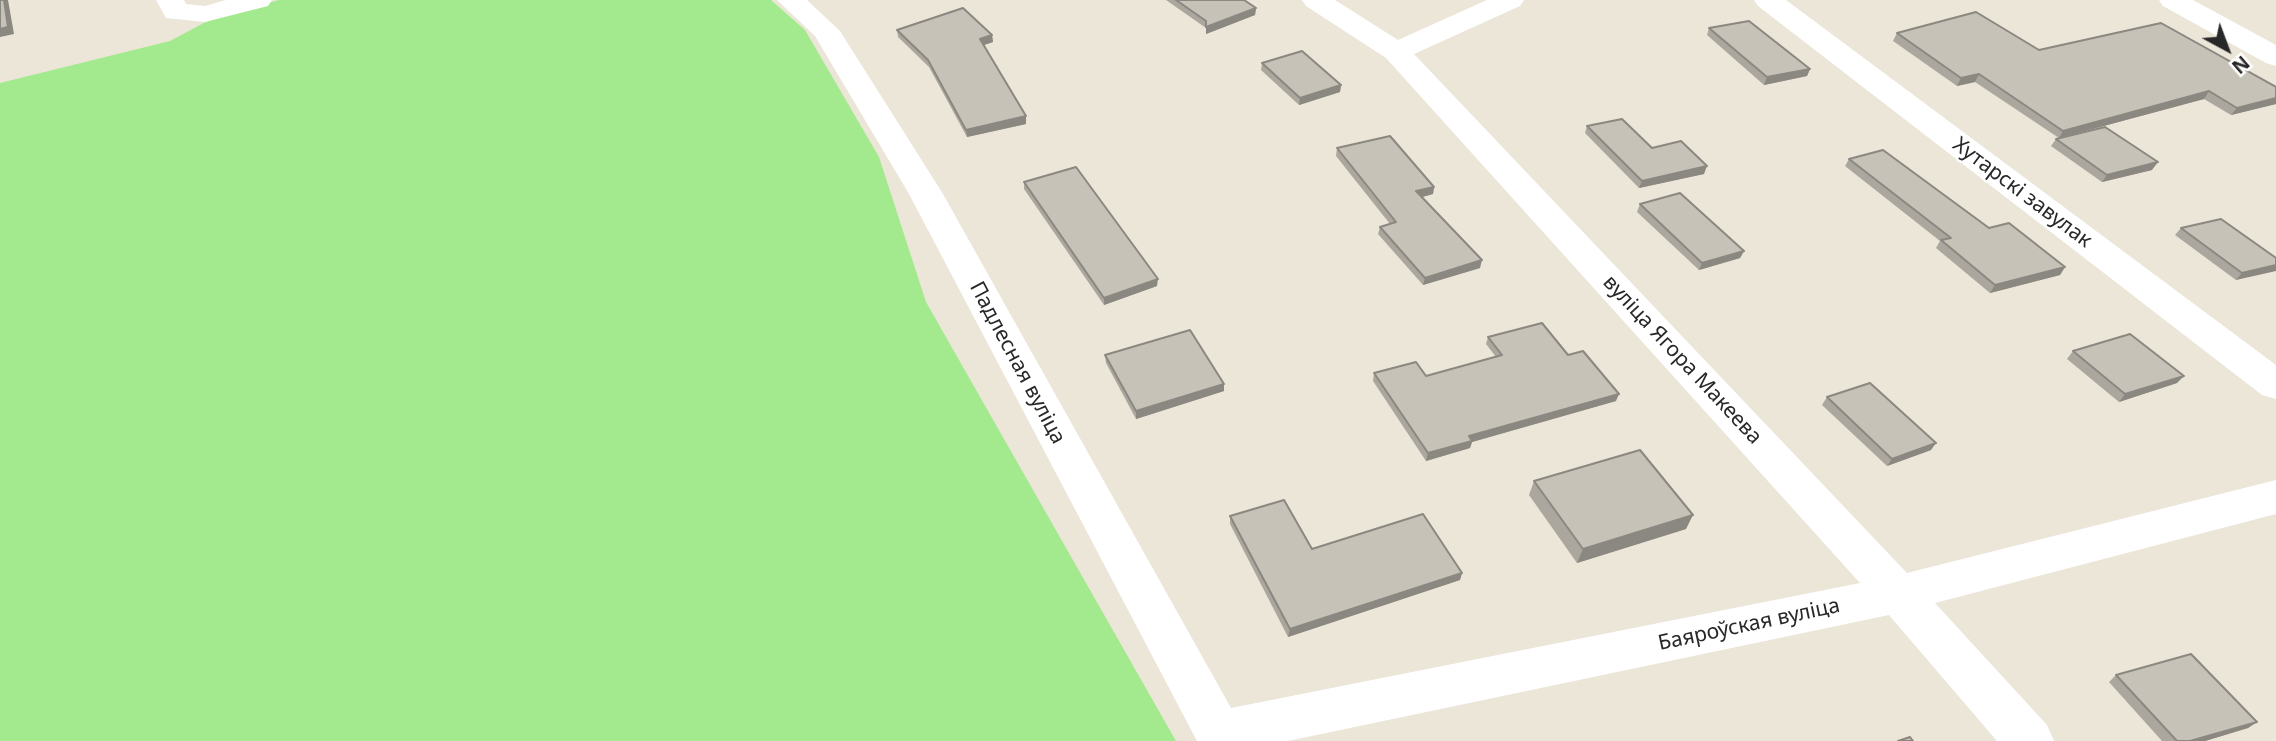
<!DOCTYPE html>
<html>
<head>
<meta charset="utf-8">
<style>
  body { margin:0 }
  #map { position:relative; width:2276px; height:741px; overflow:hidden; background:#ece6d8; font-family:"Noto Sans",sans-serif }
  canvas { display:block }
  .north { position:absolute; left:2192px; top:14px; width:70px; height:70px; -webkit-text-stroke:5px #fff; paint-order:stroke; rotate:139deg; font-size:19px; font-weight:700; line-height:28px; text-align:center; color:#282828 }
  .north::after { content:''; display:block; margin:auto; width:24px; height:32px; background:#282828; clip-path:polygon(50% 0,100% 100%,50% 72%,0 100%) }
</style>
</head>
<body>
<div id="map">
<canvas width="2276" height="741"></canvas>
<div class="north">N</div>
</div>
<script>
const ctx = document.querySelector('canvas').getContext('2d');
ctx.lineJoin = 'round';
function fill(path, color) {
  ctx.fillStyle = color;
  ctx.fill(path, 'evenodd');
}
function toPath(rows) {
  const path = new Path2D();
  for (const r of rows) {
    path.moveTo(r[0], r[1]);
    for (let i = 2; i < r.length; i += 2) path.lineTo(r[i], r[i + 1]);
  }
  return path;
}
function stroke(path, color, width, dash) {
  ctx.strokeStyle = color;
  ctx.lineWidth = width;
  ctx.lineCap = dash ? 'butt' : 'round';
  ctx.setLineDash(dash || []);
  ctx.stroke(path);
}
function label(font, color, halo, rows, align = 'center') {
  ctx.font = font + ' "Noto Sans",sans-serif';
  ctx.lineWidth = 5;
  ctx.setLineDash([]);
  ctx.textBaseline = 'middle';
  ctx.strokeStyle = halo;
  ctx.fillStyle = color;
  for (const [text, x, y, turn = 0] of rows) {
    ctx.save();
    ctx.translate(x, y);
    ctx.rotate((+turn || 0) * Math.PI / 180);
    ctx.textAlign = isNaN(turn) ? turn : align;
    if (halo) ctx.strokeText(text, 0, 0);
    ctx.fillText(text, 0, 0);
    ctx.restore();
  }
}
const green = toPath([
  [279,0,771,0,805,30,879,157,926,302,1176,741,0,741,0,83,170,41,215,17]
]);
const minor = toPath([
  [156,0,184,0,186,4,205,6,226,0,272,0,268,6,205,22,166,18,156,0],
  [777,0,807,0,840,31,943,194,1231,708,1860,583,1386,58,1306,6,1302,0,1335,0,1398,40,1487,0,1524,0,1520,6,1414,54,1907,573,2276,480,2276,514,1935,603,2047,725,2054,741,1997,741,1889,615,1288,741,1197,741,909,194,815,36,777,0],
  [1754,0,1786,0,2276,365,2276,399,2262,395,1758,6,1754,0],
  [2159,0,2193,0,2276,45,2276,66,2266,63,2163,6,2159,0]
]);
const wall = toPath([
  [1166,0,1244,0,1256,8,1255,15,1206,34,1206,28],
  [1709,28,1810,69,1807,76,1764,85,1707,35],
  [897,30,992,35,993,42,984,45,1026,124,967,137,929,67,898,37],
  [1897,33,2039,50,2276,87,2276,104,2231,115,2204,99,2059,138,1975,82,1957,86,1893,41],
  [1262,63,1341,85,1340,92,1299,105,1261,70],
  [1587,126,1652,148,1704,174,1639,188,1585,133],
  [2056,139,2152,170,2102,182,2051,146],
  [1337,148,1434,187,1433,194,1422,197,1480,268,1423,285,1378,234,1380,227,1390,224,1336,156],
  [1849,159,1989,228,2065,267,2060,275,1990,293,1936,248,1940,241,1845,166],
  [1024,182,1157,286,1104,305,1024,189],
  [1640,204,1744,251,1740,258,1699,270,1637,212],
  [2181,228,2276,258,2236,280,2175,235],
  [1488,337,1568,355,1616,401,1472,442,1470,448,1426,461,1373,381,1374,373,1426,376,1496,357,1486,344],
  [2073,351,2177,383,2119,402,2067,359],
  [1105,355,1224,384,1224,391,1136,419,1106,363],
  [1827,397,1931,450,1887,466,1822,405],
  [1534,481,1686,529,1577,563,1529,495],
  [1230,516,1312,549,1462,573,1460,580,1288,637,1230,524],
  [2116,675,2257,722,2248,728,2205,741,2162,741,2109,682]
]);
const shadedWall = toPath([
  [4,0,8,0,14,34,0,37,0,29],
  [1256,8,1255,15,1206,34,1206,27],
  [992,35,993,42,981,46,980,39],
  [1810,69,1807,76,1764,85,1767,77],
  [1979,74,1975,82,1957,86,1961,78],
  [1341,85,1340,92,1299,105,1300,98],
  [2209,91,2204,99,2059,138,2063,131],
  [2276,98,2276,104,2231,115,2237,108],
  [1026,116,1026,124,967,137,966,130],
  [2158,162,2152,170,2102,182,2107,175],
  [1707,166,1704,174,1639,188,1642,181],
  [1434,187,1433,194,1415,199,1416,191],
  [1744,251,1740,258,1699,270,1702,263],
  [1482,260,1480,268,1423,285,1425,278],
  [2276,265,2276,271,2236,280,2242,273],
  [2065,267,2060,275,1990,293,1995,285],
  [1158,279,1157,286,1104,305,1104,298],
  [2184,376,2177,383,2119,402,2125,394],
  [1224,384,1224,391,1136,419,1136,411],
  [1619,394,1616,401,1472,442,1470,448,1426,461,1428,453,1469,436],
  [1936,443,1931,450,1887,466,1892,459],
  [1693,515,1686,529,1577,563,1583,549],
  [1462,573,1460,580,1288,637,1290,629],
  [2257,722,2248,728,2205,741,2190,741]
]);
const building = toPath([
  [0,0,4,0,8,27,0,29,0,0],
  [1176,0,1244,0,1256,8,1206,27,1206,21,1176,0],
  [963,8,992,35,980,39,1026,116,966,130,928,60,897,30,963,8],
  [1976,12,2039,50,2161,23,2276,87,2276,98,2237,108,2209,91,2063,131,1979,74,1961,78,1897,33,1976,12],
  [1749,21,1810,69,1767,77,1709,28,1749,21],
  [1302,51,1341,85,1300,98,1262,63,1302,51],
  [1622,119,1652,148,1681,141,1707,166,1642,181,1587,126,1622,119],
  [2105,127,2158,162,2107,175,2056,139,2105,127],
  [1390,136,1434,187,1416,191,1482,260,1425,278,1380,227,1396,222,1337,148,1390,136],
  [1883,150,1989,228,2009,223,2065,267,1995,285,1941,240,1951,238,1849,159,1883,150],
  [1076,167,1158,279,1104,298,1024,182,1076,167],
  [1680,193,1744,251,1702,263,1640,204,1680,193],
  [2221,219,2276,258,2276,265,2242,273,2181,228,2221,219],
  [1542,323,1568,355,1583,351,1619,394,1469,436,1472,441,1428,453,1374,373,1416,362,1426,376,1502,355,1488,337,1542,323],
  [1190,330,1224,384,1136,411,1105,355,1190,330],
  [2130,334,2184,376,2125,394,2073,351,2130,334],
  [1870,383,1936,443,1892,459,1827,397,1870,383],
  [1640,450,1693,515,1583,549,1534,481,1640,450],
  [1284,500,1312,549,1423,514,1462,573,1290,629,1230,516,1284,500],
  [2191,654,2257,722,2190,741,2177,741,2116,675,2191,654],
  [1910,737,1913,741,1898,741,1910,737]
]);
const streetNames = [
  ["Хутарскі завулак",2022,193,37],
  ["вуліца Ягора Макеева",1682,360,47],
  ["Падлесная вуліца",1017,363,62],
  ["Баяроўская вуліца",1749,625,-12]
];
fill(green, '#a3e98e');
fill(minor, '#fff');
fill(wall, '#aba79e');
fill(shadedWall, '#8b8881');
fill(building, '#c7c2b8');
stroke(building, '#8b8881', 2);
label('21px', '#282828', '#fff', streetNames);
</script>
</body>
</html>
